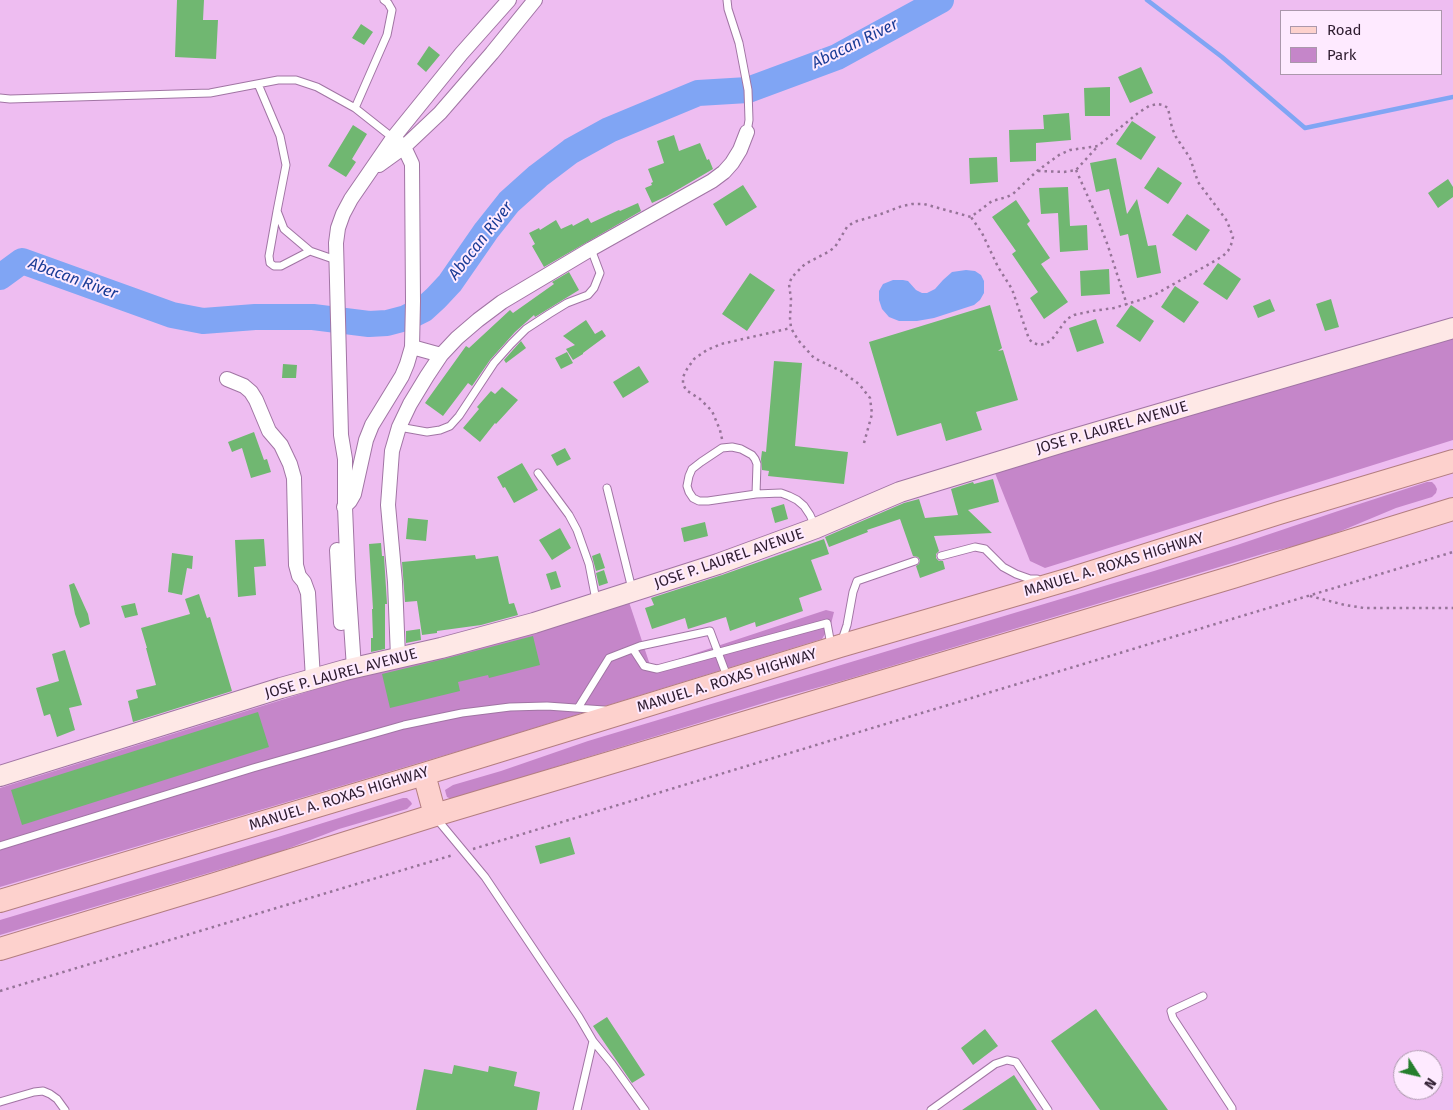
<!DOCTYPE html>
<html>
<head>
<meta charset="utf-8">
<style>
  body { margin:0 }
  #map { position:relative; width:1453px; height:1110px; overflow:hidden; background:#eebdf1; font-family:"Fira Sans",sans-serif }
  canvas { display:block }
  .legend { position:absolute; left:1280px; top:10px; width:162px; height:65px; box-sizing:border-box; background:#feeaff; border:1px solid #ab98ac; margin:0; padding:6px 9px; list-style:none; font-size:15px; color:#2e1c2f }
  .legend li { display:flex; align-items:center; gap:10px; height:25px }
  .legend b { width:25px; border:1px solid #ab98ac }
  .north { position:absolute; left:1393px; top:1050px; width:50px; height:50px; box-sizing:border-box; background:#feeaff; border:1px solid #ab98ac; border-radius:50%; rotate:125deg; font-size:14px; font-weight:700; line-height:20px; text-align:center; color:#2e1c2f }
  .north::after { content:''; display:block; margin:auto; width:18px; height:22px; background:#257e2d; clip-path:polygon(50% 0,100% 100%,50% 72%,0 100%) }
</style>
</head>
<body>
<div id="map">
<canvas width="1453" height="1110"></canvas>
<ul class="legend">
<li><b style="height:6px;background:#fdd1cd"></b>Road</li>
<li><b style="height:14px;background:#c586c9"></b>Park</li>
</ul>
<div class="north">N</div>
</div>
<script>
const ctx = document.querySelector('canvas').getContext('2d');
ctx.lineJoin = 'round';
function fill(path, color) {
  ctx.fillStyle = color;
  ctx.fill(path, 'evenodd');
}
function toPath(rows) {
  const path = new Path2D();
  for (const r of rows) {
    path.moveTo(r[0], r[1]);
    for (let i = 2; i < r.length; i += 2) path.lineTo(r[i], r[i + 1]);
  }
  return path;
}
function stroke(path, color, width, dash) {
  ctx.strokeStyle = color;
  ctx.lineWidth = width;
  ctx.lineCap = dash ? 'butt' : 'round';
  ctx.setLineDash(dash || []);
  ctx.stroke(path);
}
function label(font, color, halo, rows, align = 'center') {
  ctx.font = font + ' "Fira Sans",sans-serif';
  ctx.lineWidth = 4;
  ctx.setLineDash([]);
  ctx.textBaseline = 'middle';
  ctx.strokeStyle = halo;
  ctx.fillStyle = color;
  for (const [text, x, y, turn = 0] of rows) {
    ctx.save();
    ctx.translate(x, y);
    ctx.rotate((+turn || 0) * Math.PI / 180);
    ctx.textAlign = isNaN(turn) ? turn : align;
    if (halo) ctx.strokeText(text, 0, 0);
    ctx.fillText(text, 0, 0);
    ctx.restore();
  }
}
const green = toPath([
  [1453,335,1453,440,1045,568,1030,561,995,473],
  [1427,482,1432,482,1435,485,1437,489,1436,493,1432,497,1396,508,1341,531,1304,544,1269,552,845,680,780,698,451,799,447,797,446,794,445,790,453,785,501,771,588,741,1154,571,1237,545,1350,507],
  [629,602,651,668,826,610,834,612,831,624,822,639,476,746,0,887,0,788,374,671],
  [403,798,407,798,411,802,412,804,407,809,339,829,279,852,0,935,0,920,278,837]
]);
const water = toPath([
  [966,270,975,271,981,275,984,281,984,293,980,300,974,305,934,318,917,321,899,321,889,317,882,309,879,300,879,291,883,284,893,280,903,280,908,281,916,290,922,293,927,293,935,289,943,280,952,272]
]);
const stream = toPath([
  [1147,0,1222,57,1305,128,1453,97]
]);
const river = toPath([
  [0,277,22,261,172,315,203,321,255,317,313,317,369,324,387,323,406,318,424,309,436,298,450,283,486,231,509,202,538,176,571,151,609,130,698,93,748,90,837,57,941,0]
]);
const building = toPath([
  [177,0,204,0,203,20,218,20,216,59,175,57],
  [361,24,373,32,364,45,352,38],
  [429,46,440,55,426,72,417,64],
  [1141,67,1153,93,1130,103,1118,77],
  [1110,87,1110,116,1085,116,1084,88],
  [1069,113,1071,140,1036,143,1036,161,1010,162,1009,130,1044,129,1043,115],
  [1132,121,1156,137,1141,160,1116,144],
  [353,125,367,134,352,159,356,162,346,177,328,166],
  [674,135,679,151,700,143,707,160,709,159,713,169,667,196,652,203,645,188,652,185,651,183,653,182,648,169,664,163,657,141],
  [997,157,998,182,970,184,969,158],
  [1116,158,1127,214,1137,199,1148,246,1156,245,1161,273,1137,278,1128,234,1120,236,1109,189,1096,192,1090,163],
  [1158,167,1182,183,1168,204,1144,188],
  [1448,179,1453,187,1453,197,1438,208,1428,193],
  [743,185,757,207,726,226,713,204],
  [1068,187,1070,226,1087,225,1088,250,1060,252,1058,213,1041,214,1039,188],
  [1016,200,1030,221,1027,224,1050,258,1041,264,1068,302,1044,319,1030,298,1038,292,1012,254,1016,251,992,217],
  [638,203,641,211,544,267,532,246,535,244,529,233,539,228,540,230,556,220,561,229,572,224,573,226,588,218,591,223,619,210,620,211],
  [1187,214,1210,230,1196,251,1172,235],
  [1218,263,1241,279,1227,300,1203,284],
  [1109,269,1110,294,1081,296,1080,271],
  [569,272,579,290,535,317,534,315,515,332,490,360,472,386,468,383,443,416,425,403,466,346,469,348,510,310,513,313,554,284,552,282],
  [750,273,775,290,747,331,722,314],
  [1175,286,1199,302,1184,323,1161,307],
  [1270,299,1275,311,1258,318,1253,306],
  [1331,299,1339,327,1325,331,1316,304],
  [990,305,1002,348,998,351,1003,350,1018,400,976,412,982,430,946,441,941,423,897,436,869,342],
  [1131,305,1154,321,1140,342,1116,326],
  [1096,319,1104,343,1077,352,1069,328],
  [586,320,595,334,602,330,606,336,583,353,583,354,573,360,566,349,575,345,563,336],
  [521,341,526,348,506,363,504,360],
  [567,352,573,363,561,369,555,358],
  [774,361,802,363,795,446,848,452,844,484,768,476,769,471,762,470,761,459,762,451,766,452],
  [283,364,297,365,296,378,282,378],
  [639,366,649,382,623,398,613,382],
  [502,387,518,400,496,424,495,423,480,442,463,428,479,409,477,407,491,391,495,394],
  [254,432,264,460,267,459,271,472,251,478,242,448,232,452,228,442],
  [565,448,571,459,557,466,551,455],
  [522,463,538,490,514,503,505,487,503,488,497,477],
  [993,479,999,502,968,510,992,533,934,536,939,551,936,554,936,558,939,561,943,561,945,569,920,578,916,566,919,564,920,560,918,557,913,556,900,519,867,530,868,532,829,547,825,537,904,503,919,499,925,518,958,515,951,489,973,482,974,484],
  [784,504,788,519,775,523,771,508],
  [408,518,428,520,426,541,406,539],
  [705,522,708,536,684,542,681,528],
  [560,528,571,548,552,560,539,540],
  [264,539,266,566,254,567,256,595,238,597,235,540],
  [824,539,829,554,811,560,822,590,799,598,803,611,756,627,755,622,730,631,726,617,688,629,685,618,652,629,645,608,654,605,651,598,722,575],
  [381,543,382,556,384,556,387,604,385,604,385,649,371,652,371,638,373,638,372,609,373,609,369,544],
  [172,553,193,556,192,569,187,568,182,595,168,592],
  [600,553,605,568,596,571,592,556],
  [475,555,476,559,498,556,509,604,514,603,518,615,481,625,437,631,437,633,422,635,417,601,405,602,402,562],
  [604,570,608,583,599,586,596,573],
  [556,571,561,587,551,590,546,574],
  [74,583,88,614,90,624,80,628,75,614,69,585],
  [199,594,207,618,210,617,232,691,133,722,128,701,138,698,136,690,156,685,146,648,147,648,141,628,190,614,185,599],
  [135,603,138,615,125,618,121,606],
  [420,629,421,640,406,643,406,631],
  [533,636,540,665,489,678,488,675,458,682,460,691,390,708,382,674,444,659],
  [65,650,82,705,69,708,75,730,57,737,50,714,44,716,36,688,59,681,52,654],
  [258,712,269,747,22,825,11,790],
  [570,837,575,854,540,864,535,846],
  [1096,1009,1168,1110,1100,1110,1051,1041],
  [607,1017,645,1075,632,1083,593,1026],
  [985,1029,998,1046,973,1065,961,1048],
  [454,1065,488,1072,489,1066,517,1072,514,1086,540,1092,537,1110,416,1110,424,1069,452,1074],
  [1014,1075,1037,1110,962,1110]
]);
const path = toPath([
  [1076,170,1097,217,1108,246,1127,305],
  [1038,171,1064,172,1076,170,1098,146],
  [722,439,720,430,712,411,700,399,686,390,683,384,683,377,687,369,694,359,707,350,721,344,791,328],
  [864,443,872,414,870,398,859,384,841,371,814,358,798,340,791,328,790,318,791,299,789,284,792,277,805,264,828,252,835,247,847,227,854,222,881,214,902,206,912,204,924,204,971,217,992,201,1007,197,1013,194,1037,171,1059,155,1070,150,1098,146,1138,113,1149,106,1157,104,1163,105,1168,108,1172,128,1176,137,1190,158,1198,182,1227,221,1233,237,1231,245,1228,251,1223,256,1204,267,1156,294,1140,300,1114,308,1092,311,1074,315,1067,319,1053,338,1047,343,1040,345,1033,343,1029,339,1012,289,998,267,982,233,971,217],
  [1310,596,1345,605,1364,608,1453,608],
  [473,849,1453,552],
  [0,991,453,855]
]);
const lane = toPath([
  [727,0,728,9,739,43,748,90,749,120,747,132],
  [258,84,280,136,286,165,277,211,284,229,310,251,336,260],
  [0,98,10,99,210,93,278,80,296,80,317,87,355,108,393,138],
  [355,108,387,35,392,10,388,3,384,0],
  [277,211,269,256,270,263,274,266,281,266,310,251],
  [399,427,427,432,440,430,450,426,459,416,494,363,511,344,526,329,549,314,567,303,588,295,594,288,600,273,591,249],
  [538,473,569,515,577,530,589,564,596,600],
  [607,488,632,589],
  [756,494,757,464,755,459,752,455,741,449,732,447,722,448,701,462,692,469,689,476,687,486,689,492,693,498,699,501,708,501,756,494,781,493,789,496,797,500,804,506,810,515,815,526],
  [941,556,975,547,985,549,1003,567,1016,574,1030,579,1037,579],
  [842,640,847,625,853,592,857,581,915,561],
  [633,649,644,666,657,669,827,623,831,645],
  [578,708,609,658,640,646,710,631,728,679],
  [436,818,485,877,579,1017,593,1041,577,1110],
  [0,846,253,768,404,725,462,713,510,707,547,706,604,710],
  [1203,996,1171,1011,1173,1018,1232,1108,1232,1110],
  [593,1041,612,1064,645,1110],
  [0,1102,34,1092,43,1091,50,1094,57,1099,65,1110],
  [931,1110,995,1064,1007,1060,1016,1062,1048,1110]
]);
const street = toPath([
  [379,165,404,147,440,113,492,53,535,0],
  [412,347,441,355],
  [227,379,244,386,251,392,256,400,269,431,281,445,290,464,294,478,296,565,299,576,304,582,308,593,313,679],
  [344,507,350,501,354,494,366,440,372,425,402,376,407,364,412,347,413,301,412,164,404,147,393,138],
  [337,550,341,623],
  [398,657,395,582,388,505,392,451,399,427,410,404,427,376,441,355,457,338,478,320,502,302,591,249,712,181,724,172,732,163,740,150,747,132],
  [354,668,348,579,345,507,345,459,341,435,336,243,338,228,343,214,351,199,393,138,461,54,509,0]
]);
const secondary = toPath([
  [0,776,281,688,345,670,441,648,534,623,718,564,816,528,900,492,1060,443,1453,328]
]);
const primary = toPath([
  [424,774,435,815],
  [0,901,424,774,840,646,1070,579,1279,513,1453,461],
  [0,949,215,884,435,815,1233,577,1453,509]
]);
const streetNames = [
  ["JOSE P. LAUREL AVENUE",1112,428,-16],
  ["JOSE P. LAUREL AVENUE",729,559,-19],
  ["MANUEL A. ROXAS HIGHWAY",1114,565,-17],
  ["JOSE P. LAUREL AVENUE",341,674,-15],
  ["MANUEL A. ROXAS HIGHWAY",727,681,-17],
  ["MANUEL A. ROXAS HIGHWAY",339,799,-17]
];
const waterNames = [
  ["Abacan River",855,44,-26],
  ["Abacan River",481,241,-52],
  ["Abacan River",73,279,20]
];
fill(green, '#c586c9');
fill(water, '#80a5f4');
stroke(stream, '#80a5f4', 4.5);
stroke(river, '#80a5f4', 26);
fill(building, '#70b771');
stroke(lane, '#a175a4', 9);
stroke(street, '#a175a4', 16);
stroke(secondary, '#a175a4', 22);
stroke(primary, '#b37e80', 24);
stroke(path, '#967498', 2.5, [2.5, 4]);
stroke(lane, '#fff', 7);
stroke(street, '#fff', 14);
stroke(secondary, '#fee8e6', 20);
stroke(primary, '#fdd1cd', 22);
label('15px', '#2e1c2f', '#feeaff', streetNames);
label('italic 16px', '#1a3c96', '#feeaff', waterNames);
</script>
</body>
</html>
